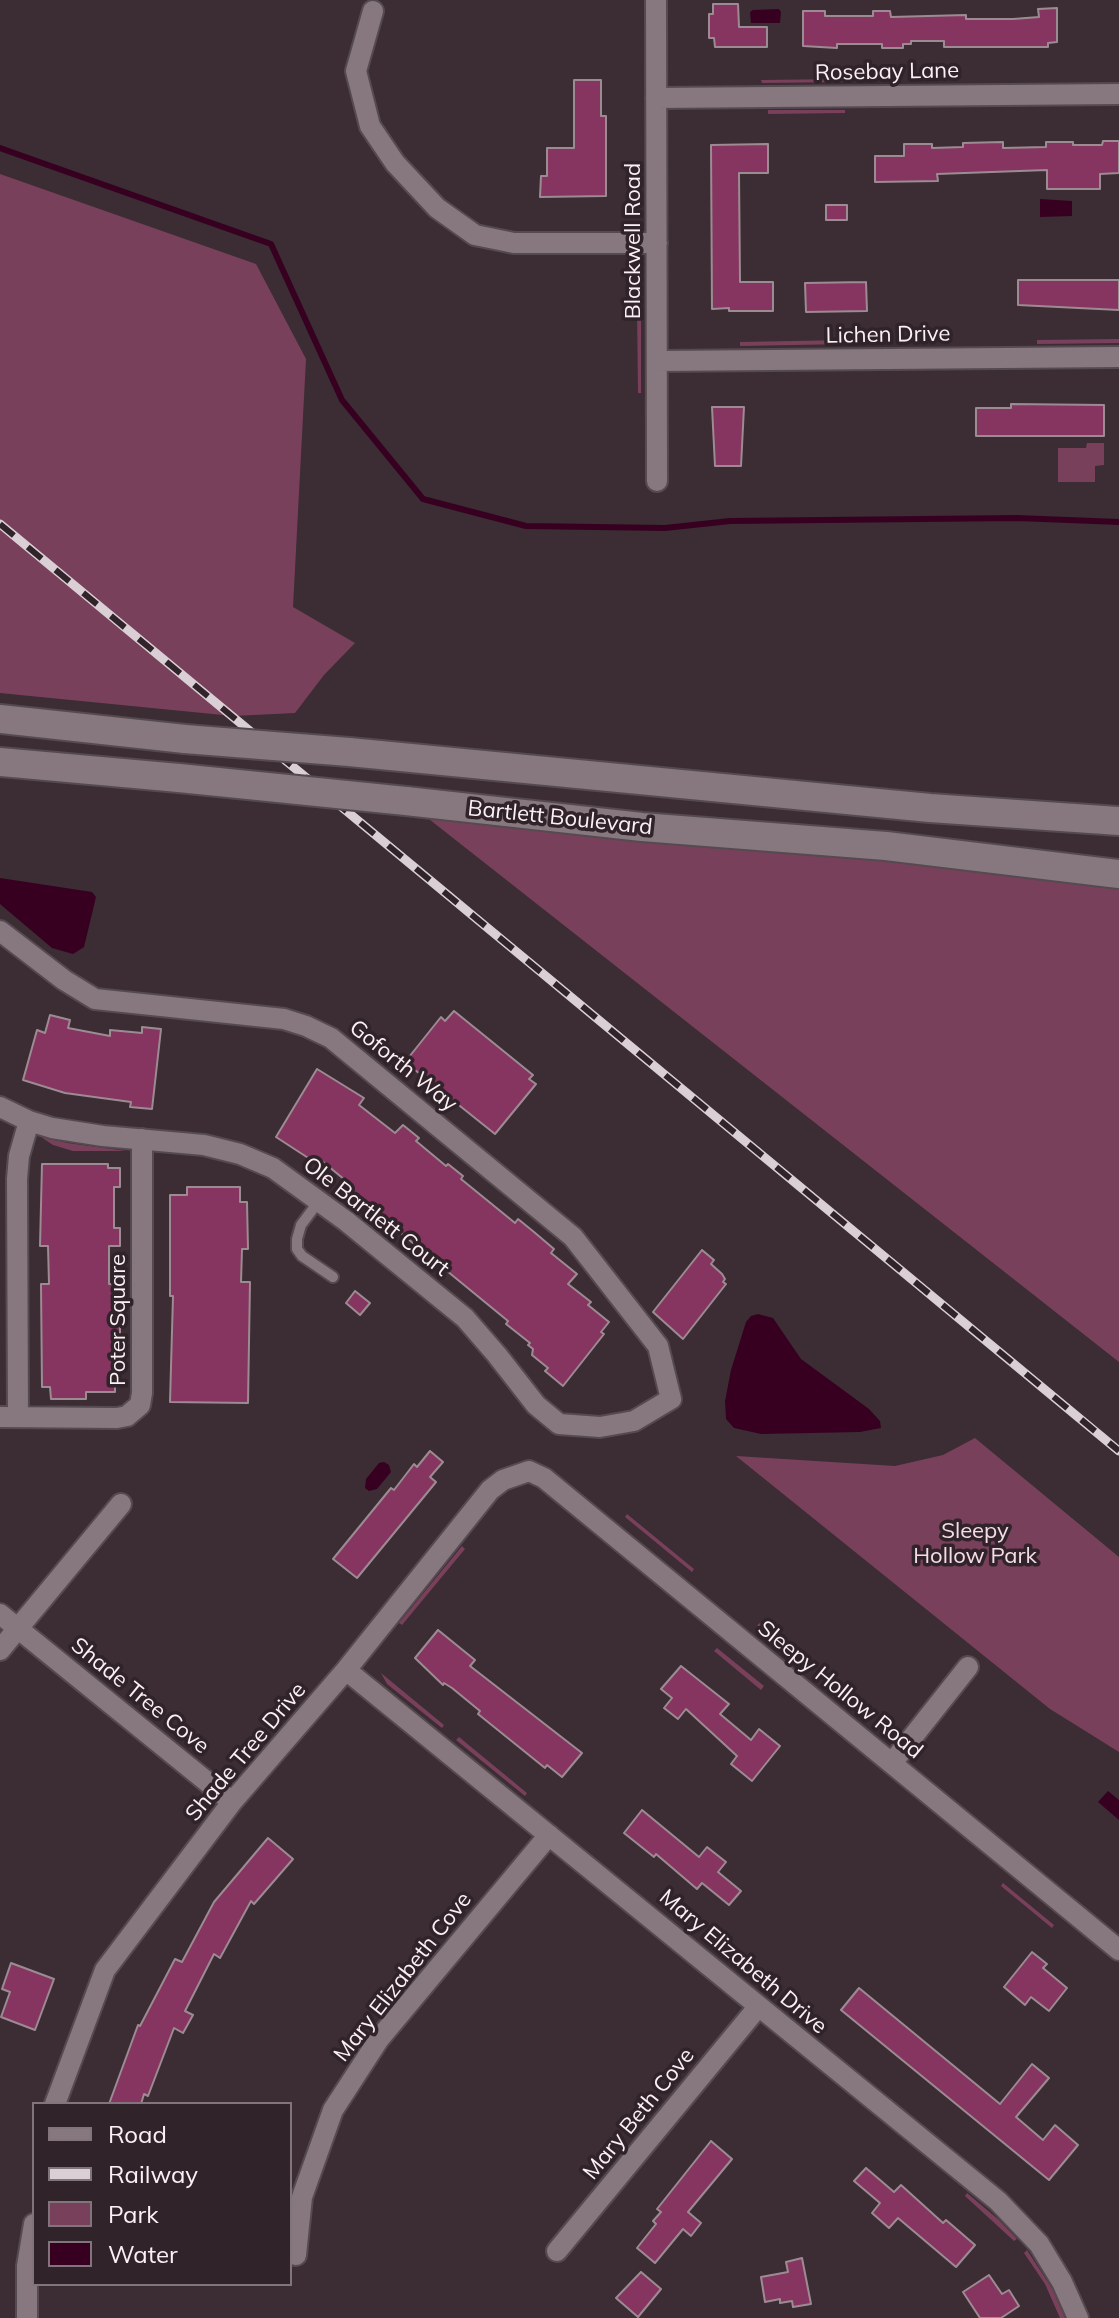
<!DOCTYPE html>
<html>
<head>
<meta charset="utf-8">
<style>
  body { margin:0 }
  #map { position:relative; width:1119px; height:2318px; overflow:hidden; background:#3b2d33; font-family:Mulish,sans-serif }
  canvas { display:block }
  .legend { position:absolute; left:32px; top:2102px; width:260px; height:184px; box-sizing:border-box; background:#302329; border:2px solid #81757b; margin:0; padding:10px 14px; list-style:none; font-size:24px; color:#fbf1f5 }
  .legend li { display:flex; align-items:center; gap:16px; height:40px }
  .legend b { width:40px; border:2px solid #81757b }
</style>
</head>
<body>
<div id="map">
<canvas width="1119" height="2318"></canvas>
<ul class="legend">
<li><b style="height:10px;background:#87777e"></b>Road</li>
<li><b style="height:10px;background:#dacfd4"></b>Railway</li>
<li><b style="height:22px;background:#79405c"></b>Park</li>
<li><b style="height:22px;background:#370021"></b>Water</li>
</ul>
</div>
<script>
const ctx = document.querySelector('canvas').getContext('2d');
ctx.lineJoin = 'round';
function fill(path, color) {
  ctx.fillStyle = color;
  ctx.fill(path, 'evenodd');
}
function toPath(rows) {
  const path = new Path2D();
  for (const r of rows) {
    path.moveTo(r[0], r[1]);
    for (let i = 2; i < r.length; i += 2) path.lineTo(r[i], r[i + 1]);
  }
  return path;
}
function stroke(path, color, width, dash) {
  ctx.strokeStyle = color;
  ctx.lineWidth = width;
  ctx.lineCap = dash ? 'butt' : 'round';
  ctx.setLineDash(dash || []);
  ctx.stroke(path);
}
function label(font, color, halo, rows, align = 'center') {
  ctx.font = font + ' Mulish,sans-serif';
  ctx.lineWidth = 7;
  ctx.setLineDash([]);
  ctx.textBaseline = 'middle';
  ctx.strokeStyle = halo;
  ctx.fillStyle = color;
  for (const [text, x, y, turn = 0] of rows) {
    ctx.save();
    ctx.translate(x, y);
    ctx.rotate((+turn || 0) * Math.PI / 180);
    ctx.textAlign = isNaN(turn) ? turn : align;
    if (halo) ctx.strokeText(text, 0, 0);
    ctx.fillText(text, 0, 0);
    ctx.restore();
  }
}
const green = toPath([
  [845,79,845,82,762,83,761,80],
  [768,110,845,110,845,113,768,114],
  [0,174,256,264,306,359,293,607,355,643,324,675,295,713,233,716,0,693],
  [637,307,641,307,641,393,638,393],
  [1119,339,1119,343,1037,344,1037,340],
  [847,340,847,344,740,346,740,342],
  [1087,443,1104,443,1104,465,1095,466,1095,482,1058,482,1058,448,1086,448],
  [406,801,1119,874,1119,1362],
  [41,1137,68,1143,126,1151,73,1151,53,1145],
  [975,1438,1119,1557,1119,1752,1050,1709,736,1456,895,1466,943,1455],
  [627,1514,694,1569,692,1572,625,1517],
  [462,1546,465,1549,402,1625,399,1623],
  [760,1623,808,1662,805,1665,757,1625],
  [717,1648,764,1686,761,1690,714,1651],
  [381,1673,444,1725,442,1728,387,1684],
  [459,1737,527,1793,525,1796,456,1740],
  [1003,1883,1054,1925,1052,1928,1001,1886],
  [967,2193,999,2220,1017,2239,1014,2241,965,2196],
  [1027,2250,1053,2290,1065,2318,1060,2318,1045,2284,1024,2253]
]);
const water = toPath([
  [779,9,781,12,780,23,751,23,750,12,753,10],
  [1040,199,1072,201,1072,216,1040,217],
  [0,878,92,892,96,897,84,947,73,954,52,948,0,904],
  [758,1314,773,1318,801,1359,869,1409,880,1421,881,1428,860,1432,761,1434,734,1428,726,1419,725,1401,731,1370,746,1322,751,1316],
  [384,1462,389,1465,391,1472,377,1489,369,1491,365,1488,366,1479,379,1463],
  [1108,1791,1119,1800,1119,1820,1098,1802]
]);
const stream = toPath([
  [0,148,271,244,342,400,423,499,526,526,665,528,730,521,1017,518,1119,522]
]);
const building = toPath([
  [713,4,738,4,739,27,767,27,767,47,715,47,714,38,709,38,709,14,713,14,713,4],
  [1057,8,1057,42,1048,43,1048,47,944,47,944,41,911,41,911,44,903,44,903,48,882,48,882,44,837,44,837,48,803,46,803,11,825,11,825,16,873,16,873,11,890,11,891,17,966,15,966,19,1013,19,1039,17,1038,9,1057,8],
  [574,80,601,80,601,116,606,116,606,196,540,197,541,176,547,176,547,148,574,148,574,80],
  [1103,141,1119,141,1119,173,1100,174,1100,189,1047,189,1047,170,937,174,938,181,875,182,875,156,904,156,904,144,932,144,932,148,963,147,963,143,1003,142,1003,148,1046,147,1046,142,1073,142,1073,145,1102,145,1103,141],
  [768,144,768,173,739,173,740,282,773,282,773,311,729,311,729,308,712,309,711,145,768,144],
  [826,205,847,205,847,220,826,220,826,205],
  [1018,280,1119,280,1119,310,1018,305,1018,280],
  [866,282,867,311,806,312,805,283,866,282],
  [1011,404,1104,405,1104,436,976,436,976,408,1011,408,1011,404],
  [712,407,744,407,741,466,715,466,712,407],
  [454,1011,533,1075,529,1079,536,1084,495,1134,405,1062,441,1017,445,1021,454,1011],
  [50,1015,70,1020,68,1028,110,1036,110,1030,142,1033,142,1027,161,1029,152,1109,130,1107,131,1102,65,1093,23,1080,37,1030,45,1033,50,1015],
  [317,1069,364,1098,359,1105,395,1133,403,1125,419,1138,416,1141,446,1166,448,1164,463,1176,461,1179,515,1223,518,1219,534,1232,554,1249,551,1253,577,1274,568,1284,591,1302,588,1305,609,1322,601,1332,604,1334,563,1386,545,1371,548,1368,532,1355,533,1349,528,1345,530,1343,506,1324,508,1321,347,1189,351,1185,322,1161,319,1165,276,1137,317,1069],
  [42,1164,108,1164,108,1168,120,1168,120,1187,114,1187,114,1228,120,1228,120,1246,109,1246,109,1284,120,1284,120,1336,115,1336,115,1392,86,1392,86,1399,51,1399,50,1387,42,1387,41,1284,49,1284,48,1246,40,1246,42,1164],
  [187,1187,240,1187,240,1202,247,1202,248,1249,242,1249,241,1282,250,1282,248,1403,170,1402,173,1296,170,1296,170,1195,187,1195,187,1187],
  [702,1250,714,1260,711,1264,722,1274,725,1279,723,1282,726,1284,683,1339,653,1312,702,1250],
  [355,1291,370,1303,360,1315,346,1303,355,1291],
  [430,1451,443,1462,430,1477,436,1482,357,1578,333,1559,391,1488,394,1490,414,1464,417,1467,430,1451],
  [438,1630,475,1660,470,1666,582,1753,562,1777,547,1765,545,1768,478,1714,480,1711,452,1688,444,1683,443,1685,415,1658,438,1630],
  [681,1666,729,1704,720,1714,751,1740,759,1729,780,1746,752,1781,731,1764,737,1756,686,1709,678,1719,664,1708,672,1698,661,1689,681,1666],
  [642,1810,699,1857,707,1847,726,1862,718,1872,741,1891,729,1905,702,1883,697,1889,656,1854,654,1857,624,1833,642,1810],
  [268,1838,293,1859,254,1904,251,1901,220,1958,214,1954,185,2011,193,2015,183,2033,174,2028,148,2096,144,2094,141,2104,109,2104,138,2025,140,2026,175,1959,182,1962,214,1902,268,1838],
  [1032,1952,1047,1964,1043,1968,1067,1988,1049,2011,1031,1997,1025,2005,1004,1987,1032,1952],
  [11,1963,54,1979,35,2030,1,2017,10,1992,2,1989,11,1963],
  [859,1988,1000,2104,1032,2064,1049,2078,1016,2117,1043,2140,1055,2125,1078,2145,1049,2180,841,2010,859,1988],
  [711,2141,732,2159,688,2212,701,2223,691,2236,683,2229,655,2263,637,2248,656,2224,653,2221,661,2212,657,2209,711,2141],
  [866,2168,894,2192,901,2185,943,2223,946,2220,975,2245,956,2267,898,2218,889,2228,872,2213,880,2203,854,2181,866,2168],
  [802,2258,811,2304,793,2307,792,2301,780,2303,780,2299,765,2302,761,2277,788,2272,786,2262,802,2258],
  [641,2272,661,2289,638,2317,616,2298,641,2272],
  [989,2275,1002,2294,1009,2290,1019,2306,1001,2318,980,2318,963,2292,989,2275]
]);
const service = toPath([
  [319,1201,301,1225,297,1239,297,1249,302,1256,333,1277]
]);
const minor = toPath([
  [656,0,657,481],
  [373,11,356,71,370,126,395,163,437,208,475,235,514,243,657,243],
  [656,98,1119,94],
  [657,361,1119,357],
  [0,931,64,980,95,999,284,1019,306,1026,331,1038,573,1237,658,1346,671,1399,634,1421,600,1427,559,1424,536,1405,497,1355,465,1318,346,1221,273,1168,240,1154,204,1145,103,1136,52,1128,29,1121,0,1107],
  [0,1417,117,1418,127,1416,140,1405,142,1393,142,1139],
  [18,1417,17,1179,19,1156,29,1121],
  [0,1614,232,1802],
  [0,1650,121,1504],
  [346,1670,998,2201,1039,2244,1062,2282,1078,2318],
  [892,1763,968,1667],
  [55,2104,105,1970,232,1802,346,1670,490,1490,503,1480,529,1471,544,1478,1119,1950],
  [557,2251,758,2007],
  [296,2255,302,2197,333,2110,379,2039,549,1835],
  [27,2318,27,2266,34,2224]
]);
const secondary = toPath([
  [0,719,185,739],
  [349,752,930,808,1119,821],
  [0,762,179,778],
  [406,801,642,827,886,846,1119,874]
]);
const rail = toPath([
  [0,524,1119,1451]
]);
const secondaryBridge = toPath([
  [185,739,349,752],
  [179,778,406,801]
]);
const streetNames = [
  ["Rosebay Lane",887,72,-1],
  ["Blackwell Road",633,241,-90],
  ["Lichen Drive",888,335,-1],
  ["Bartlett Boulevard",560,818,6],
  ["Goforth Way",403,1066,39],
  ["Ole Bartlett Court",376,1217,38],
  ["Poter Square",118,1320,-90],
  ["Sleepy Hollow Road",840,1690,39],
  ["Shade Tree Cove",140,1696,39],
  ["Shade Tree Drive",246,1752,-50],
  ["Mary Elizabeth Drive",743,1962,40],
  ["Mary Elizabeth Cove",403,1977,-52],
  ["Mary Beth Cove",639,2114,-51]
];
const parkNames = [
  ["Sleepy",975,1531],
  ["Hollow Park",975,1556]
];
fill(green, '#79405c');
fill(water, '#370021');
stroke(stream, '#370021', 6);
fill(building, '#85355f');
stroke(building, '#9c8b92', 2);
stroke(service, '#554a4f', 14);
stroke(minor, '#554a4f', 24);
stroke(secondary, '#554a4f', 32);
stroke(service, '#87777e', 10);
stroke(minor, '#87777e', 20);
stroke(secondary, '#87777e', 28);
stroke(rail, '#dacfd4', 9);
stroke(rail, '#302329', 6, [18]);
stroke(secondaryBridge, '#554a4f', 32, []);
stroke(secondaryBridge, '#87777e', 28);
label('22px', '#fbf1f5', '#302329', streetNames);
label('22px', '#f5dde7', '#302329', parkNames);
</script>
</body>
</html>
